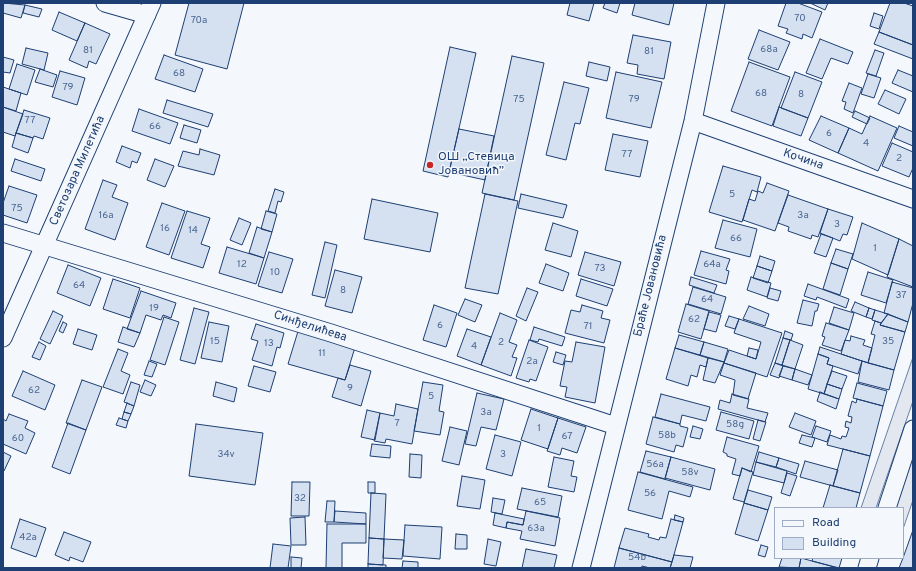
<!DOCTYPE html>
<html>
<head>
<meta charset="utf-8">
<style>
  body { margin:0 }
  #map { position:relative; width:916px; height:571px; overflow:hidden; background:#f4f7fb; font-family:Overpass,sans-serif }
  canvas { display:block }
  .frame { position:absolute; inset:0; border:4px solid #1d3f73; pointer-events:none }
  .legend { position:absolute; left:774px; top:507px; width:130px; height:52px; box-sizing:border-box; background:#f4f7fb; border:1px solid #9eadc5; margin:0; padding:5px 7px; list-style:none; font-size:12px; color:#1d3f73 }
  .legend li { display:flex; align-items:center; gap:8px; height:20px }
  .legend b { width:20px; border:1px solid #9eadc5 }
</style>
</head>
<body>
<div id="map">
<canvas width="916" height="571"></canvas>
<div class="frame"></div>
<ul class="legend">
<li><b style="height:5px;background:#f4f7fb"></b>Road</li>
<li><b style="height:11px;background:#d5e0f0"></b>Building</li>
</ul>
</div>
<script>
const ctx = document.querySelector('canvas').getContext('2d');
ctx.lineJoin = 'round';
function fill(path, color) {
  ctx.fillStyle = color;
  ctx.fill(path, 'evenodd');
}
function toPath(rows) {
  const path = new Path2D();
  for (const r of rows) {
    path.moveTo(r[0], r[1]);
    for (let i = 2; i < r.length; i += 2) path.lineTo(r[i], r[i + 1]);
  }
  return path;
}
function stroke(path, color, width, dash) {
  ctx.strokeStyle = color;
  ctx.lineWidth = width;
  ctx.lineCap = dash ? 'butt' : 'round';
  ctx.setLineDash(dash || []);
  ctx.stroke(path);
}
function label(font, color, halo, rows, align = 'center') {
  ctx.font = font + ' Overpass,sans-serif';
  ctx.lineWidth = 3;
  ctx.setLineDash([]);
  ctx.textBaseline = 'middle';
  ctx.strokeStyle = halo;
  ctx.fillStyle = color;
  for (const [text, x, y, turn = 0] of rows) {
    ctx.save();
    ctx.translate(x, y);
    ctx.rotate((+turn || 0) * Math.PI / 180);
    ctx.textAlign = isNaN(turn) ? turn : align;
    if (halo) ctx.strokeText(text, 0, 0);
    ctx.fillText(text, 0, 0);
    ctx.restore();
  }
}
const parking = toPath([
  [913,357,913,401,876,508,861,508,913,357],
  [913,454,913,500,903,529,903,508,894,508,913,454]
]);
const building = toPath([
  [3,3,25,5,21,18,3,13,3,3],
  [189,3,244,3,227,69,175,55,189,3],
  [570,3,594,3,589,21,567,15,570,3],
  [605,3,620,3,617,13,603,8,605,3],
  [635,3,674,3,669,25,632,15,635,3],
  [786,3,798,3,822,12,812,38,803,34,802,39,786,33,788,29,778,26,786,3],
  [810,3,828,3,825,10,810,3],
  [890,3,904,3,913,6,913,45,879,32,890,3],
  [25,5,42,9,39,17,23,13,25,5],
  [59,12,85,23,77,41,52,30,59,12],
  [874,13,883,16,879,29,870,26,874,13],
  [85,23,110,34,96,64,89,61,87,68,69,60,85,23],
  [759,30,790,42,778,70,748,59,759,30],
  [879,32,913,45,913,59,874,44,879,32],
  [633,35,671,42,664,79,637,74,638,65,627,63,633,35],
  [820,39,853,52,848,64,831,58,822,79,806,73,820,39],
  [450,47,476,53,448,177,423,171,450,47],
  [26,48,48,53,44,70,22,64,26,48],
  [875,50,884,53,876,76,866,73,875,50],
  [164,55,203,69,195,92,155,79,164,55],
  [512,56,544,63,514,200,482,193,512,56],
  [3,57,14,60,10,73,3,72,3,57],
  [589,62,610,67,607,81,586,76,589,62],
  [749,62,790,77,772,126,731,111,749,62],
  [17,64,35,70,27,95,9,89,17,64],
  [40,69,57,75,53,87,35,82,40,69],
  [898,70,913,76,913,92,892,83,898,70],
  [60,71,85,78,77,105,52,97,60,71],
  [616,72,662,82,651,128,606,118,616,72],
  [795,72,822,82,808,118,781,108,795,72],
  [868,74,881,78,874,98,861,94,868,74],
  [564,82,589,88,580,124,575,123,566,160,546,155,564,82],
  [849,83,862,88,853,113,844,109,846,102,842,101,849,83],
  [3,87,21,93,16,111,3,107,3,87],
  [885,90,906,99,899,114,878,104,885,90],
  [167,100,213,114,208,127,163,113,167,100],
  [3,107,23,114,15,136,3,132,3,107],
  [779,107,808,118,801,136,773,126,779,107],
  [139,109,178,123,170,144,132,131,139,109],
  [24,110,50,118,43,139,34,136,33,138,16,133,24,110],
  [855,111,870,118,867,124,852,117,855,111],
  [821,116,849,128,838,153,809,140,821,116],
  [870,116,897,128,878,171,838,153,849,128,862,134,870,116],
  [184,125,201,130,197,143,180,138,184,125],
  [899,126,913,132,913,146,894,138,899,126],
  [459,129,494,136,485,180,449,172,459,129],
  [16,133,33,138,28,153,12,147,16,133],
  [613,134,648,141,640,177,605,170,613,134],
  [892,143,913,152,913,168,909,177,882,166,892,143],
  [122,146,141,153,137,163,132,161,130,168,116,162,122,146],
  [200,149,220,155,214,175,178,166,183,151,199,155,200,149],
  [15,159,45,169,41,181,11,171,15,159],
  [155,159,174,166,165,187,147,180,155,159],
  [723,166,761,177,757,192,752,190,742,222,709,212,723,166],
  [103,180,117,185,112,197,128,203,115,240,85,229,103,180],
  [767,183,789,191,775,231,743,220,749,199,755,201,758,191,763,193,767,183],
  [9,186,37,195,27,223,3,215,3,203,9,186],
  [275,189,284,192,281,202,278,201,275,213,268,211,275,189],
  [485,194,518,201,498,294,465,288,485,194],
  [521,194,567,205,563,218,518,208,521,194],
  [788,195,828,209,818,237,812,235,811,239,788,231,789,227,778,223,788,195],
  [372,199,438,213,430,252,364,239,372,199],
  [162,203,185,211,169,255,146,247,162,203],
  [828,209,853,217,847,235,843,234,840,241,820,233,828,209],
  [187,211,210,218,201,244,210,247,203,268,171,258,187,211],
  [266,211,277,214,272,232,261,229,266,211],
  [239,218,251,223,242,245,230,240,239,218],
  [723,220,757,229,750,257,715,248,723,220],
  [553,223,578,231,571,257,545,250,553,223],
  [862,223,899,239,888,275,852,259,862,223],
  [257,227,272,232,264,258,249,253,257,227],
  [821,234,833,238,826,257,814,253,821,234],
  [899,239,913,246,913,287,887,277,899,239],
  [325,242,337,245,325,298,312,295,325,242],
  [227,247,264,258,256,284,219,273,227,247],
  [836,249,853,254,848,269,831,263,836,249],
  [701,251,730,259,726,270,729,271,726,284,694,275,701,251],
  [269,252,293,259,282,293,258,286,269,252],
  [585,252,621,262,614,286,578,275,585,252],
  [760,256,775,261,772,271,757,266,760,256],
  [831,263,848,269,840,295,823,289,831,263],
  [546,264,569,273,563,291,539,283,546,264],
  [68,265,101,278,90,306,57,293,68,265],
  [757,266,772,271,768,283,753,278,757,266],
  [335,270,362,277,352,313,325,306,335,270],
  [868,272,893,280,886,303,861,295,868,272],
  [691,277,717,285,714,293,689,285,691,277],
  [751,277,771,283,767,297,747,290,751,277],
  [113,279,140,288,130,318,103,309,113,279],
  [581,279,613,289,607,306,576,296,581,279],
  [892,282,913,288,913,303,908,322,884,313,892,282],
  [808,284,849,299,846,308,817,297,816,300,804,296,808,284],
  [693,287,726,297,721,314,688,304,693,287],
  [527,288,538,292,526,321,516,316,527,288],
  [770,288,781,291,778,301,767,298,770,288],
  [141,291,176,303,171,318,163,315,161,320,146,315,140,333,127,329,141,291],
  [465,299,482,305,475,322,458,315,465,299],
  [803,300,819,304,817,311,815,311,812,326,797,323,803,300],
  [855,302,869,308,866,317,851,311,855,302],
  [686,304,709,311,701,339,678,332,686,304],
  [434,305,457,313,446,347,423,340,434,305],
  [582,305,603,311,601,318,610,320,604,343,565,333,571,310,580,312,582,305],
  [749,306,769,314,765,326,743,319,749,306],
  [834,307,854,313,849,330,829,323,834,307],
  [194,308,209,312,195,364,180,360,194,308],
  [869,308,875,310,872,319,866,317,869,308],
  [875,310,888,314,881,323,872,320,875,310],
  [53,311,63,316,50,344,40,339,53,311],
  [709,312,721,315,716,332,704,329,709,312],
  [500,313,517,320,509,342,517,345,512,357,517,358,511,376,481,365,500,313],
  [888,314,908,322,905,332,880,325,888,314],
  [729,316,739,319,735,329,725,326,729,316],
  [164,317,179,322,165,365,150,360,164,317],
  [739,319,782,333,767,377,724,363,729,350,756,359,761,342,734,333,739,319],
  [875,321,881,323,880,325,905,332,894,370,868,363,875,335,871,334,875,321],
  [63,322,67,324,63,333,59,331,63,322],
  [209,322,229,326,222,362,201,358,209,322],
  [826,323,849,330,841,351,822,345,825,337,822,336,826,323],
  [256,324,284,333,280,348,277,347,272,366,252,360,258,341,251,339,256,324],
  [123,327,140,333,134,347,118,342,123,327],
  [534,327,565,337,562,346,539,339,538,342,530,340,534,327],
  [299,328,356,344,345,380,288,364,299,328],
  [78,329,97,335,92,350,73,344,78,329],
  [467,329,491,337,481,365,457,356,467,329],
  [785,331,793,334,791,340,783,338,785,331],
  [679,335,704,342,700,355,675,348,679,335],
  [851,336,865,340,863,345,872,348,868,363,841,354,845,340,850,341,851,336],
  [783,338,790,340,782,365,775,363,783,338],
  [529,340,548,347,536,381,530,379,529,382,516,378,529,340],
  [790,340,803,345,795,369,782,365,790,340],
  [39,342,46,346,40,360,32,357,39,342],
  [576,342,605,347,595,403,565,397,567,387,560,386,565,361,572,362,576,342],
  [704,342,728,349,724,362,700,355,704,342],
  [820,347,862,361,858,374,827,364,829,358,818,354,820,347],
  [675,348,708,358,706,367,700,365,697,377,691,375,688,386,666,379,675,348],
  [749,348,758,350,756,359,747,356,749,348],
  [118,349,128,353,121,371,130,375,123,394,103,387,118,349],
  [556,352,566,355,563,365,553,362,556,352],
  [818,354,829,358,827,364,833,366,824,394,808,389,818,354],
  [708,358,724,362,715,383,703,380,708,358],
  [149,361,157,364,152,377,144,375,149,361],
  [862,361,894,370,889,390,858,382,862,361],
  [724,363,756,373,748,399,733,395,735,380,720,375,724,363],
  [775,363,783,366,779,378,770,375,775,363],
  [350,365,371,371,361,406,332,397,338,378,345,380,350,365],
  [254,366,276,372,270,392,248,386,254,366],
  [783,366,795,369,792,380,779,376,783,366],
  [795,369,812,375,808,385,792,380,795,369],
  [23,371,55,385,45,410,12,396,23,371],
  [832,371,847,376,842,389,827,384,832,371],
  [82,380,102,387,86,430,66,423,82,380],
  [145,380,156,385,151,396,140,392,145,380],
  [131,382,140,385,134,406,124,402,131,382],
  [216,382,237,388,234,402,213,396,216,382],
  [423,382,443,385,439,411,444,412,440,435,414,431,423,382],
  [857,383,887,391,883,406,853,398,857,383],
  [827,384,842,389,839,399,824,394,827,384],
  [820,392,839,399,836,409,817,401,820,392],
  [477,393,504,399,496,430,481,427,476,446,465,444,477,393],
  [661,394,710,407,706,421,682,415,680,424,655,417,661,394],
  [732,394,749,399,747,408,768,413,765,422,718,409,720,400,730,403,732,394],
  [857,399,883,406,870,456,827,445,830,435,841,439,842,436,846,437,849,428,845,427,846,421,851,423,852,417,848,416,852,401,856,403,857,399],
  [127,403,134,406,131,414,124,412,127,403],
  [396,404,418,409,412,444,386,439,385,443,374,441,380,413,394,416,396,404],
  [531,409,558,418,548,449,521,440,531,409],
  [367,410,380,413,375,440,361,437,367,410],
  [124,412,131,414,128,421,122,419,124,412],
  [721,412,754,421,749,439,716,430,721,412],
  [795,413,816,421,811,435,789,427,795,413],
  [9,414,28,421,25,428,35,433,26,454,3,444,3,419,6,421,9,414],
  [653,417,680,424,680,426,688,428,683,447,676,445,674,452,646,444,653,417],
  [119,418,128,421,126,428,116,425,119,418],
  [558,418,586,427,577,453,562,448,560,455,547,451,558,418],
  [758,420,766,422,760,441,753,439,758,420],
  [68,423,86,430,70,474,52,467,68,423],
  [196,424,263,433,255,485,189,476,196,424],
  [693,426,703,429,700,439,690,437,693,426],
  [816,426,831,431,827,442,812,437,816,426],
  [450,427,467,431,459,465,442,461,450,427],
  [495,435,521,442,512,476,486,469,495,435],
  [802,435,815,438,812,447,799,443,802,435],
  [727,437,759,446,751,472,742,468,740,476,732,474,736,459,727,456,727,454,723,452,727,437],
  [372,444,391,446,390,458,370,456,372,444],
  [843,449,870,456,860,493,833,486,843,449],
  [646,451,671,457,665,479,640,472,646,451],
  [3,452,11,456,4,471,3,471,3,452],
  [759,452,779,458,776,467,756,462,759,452],
  [410,454,422,455,421,478,409,477,410,454],
  [554,457,574,461,571,476,577,477,574,492,548,487,554,457],
  [671,457,715,469,710,490,665,478,671,457],
  [779,458,799,464,796,474,776,467,779,458],
  [805,461,838,470,833,486,800,477,805,461],
  [756,462,787,471,784,483,753,475,756,462],
  [742,468,753,472,744,502,733,499,742,468],
  [638,472,693,487,690,497,669,491,662,519,628,510,638,472],
  [787,473,797,476,790,496,781,493,787,473],
  [462,476,485,480,480,509,457,506,462,476],
  [292,482,310,482,309,516,291,516,292,482],
  [368,482,375,482,375,493,368,493,368,482],
  [830,485,860,493,856,508,823,508,830,485],
  [522,488,562,496,558,517,517,509,522,488],
  [748,490,772,497,768,510,744,503,748,490],
  [371,493,386,494,384,539,369,538,371,493],
  [493,498,505,500,502,514,491,512,493,498],
  [327,501,335,501,334,522,325,522,327,501],
  [744,503,768,510,758,541,735,534,744,503],
  [335,511,366,513,366,524,334,522,335,511],
  [526,511,560,518,555,546,520,539,522,531,506,528,507,522,523,525,526,511],
  [495,513,524,519,523,525,507,522,506,528,493,525,495,513],
  [675,515,684,518,683,522,674,520,675,515],
  [305,517,306,545,291,545,290,518,305,517],
  [20,519,46,528,36,557,11,548,20,519],
  [671,519,683,522,672,562,619,548,625,528,649,534,648,537,659,540,660,537,666,538,671,519],
  [327,524,366,524,366,543,342,543,342,568,326,568,327,524],
  [405,525,442,527,440,559,403,556,405,525],
  [913,530,913,568,899,568,903,558,913,530],
  [64,532,91,542,83,562,70,557,69,561,55,555,64,532],
  [456,534,467,535,467,549,455,549,456,534],
  [369,538,384,539,383,565,368,564,369,538],
  [384,539,404,540,402,559,383,558,384,539],
  [488,539,501,542,496,566,484,564,488,539],
  [273,544,291,546,288,568,270,568,273,544],
  [761,545,768,547,765,557,758,555,761,545],
  [619,548,672,562,670,568,650,568,642,566,641,568,614,568,619,548],
  [526,549,557,555,554,568,522,568,526,549],
  [674,555,693,557,690,568,670,568,674,555],
  [291,557,302,558,301,568,291,568,291,557],
  [782,558,801,558,799,568,779,567,782,558],
  [801,558,812,561,838,568,799,568,801,558],
  [813,558,842,558,839,568,812,561,813,558],
  [403,561,418,562,418,568,402,568,403,561],
  [368,564,386,565,386,568,368,568,368,564]
]);
const minor = toPath([
  [105,3,147,15],
  [693,121,913,199],
  [3,233,331,333,616,426],
  [3,338,152,3],
  [887,508,913,429],
  [581,568,693,121,716,3],
  [867,568,870,558]
]);
const markers = [
  [430,165,4,"#c62828"]
];
const numberNames = [
  ["70",800,19],
  ["70a",199,21],
  ["68a",769,50],
  ["81",88,51],
  ["81",649,52],
  ["68",179,74],
  ["79",68,88],
  ["68",761,94],
  ["8",801,95],
  ["75",519,100],
  ["79",634,100],
  ["77",30,121],
  ["66",155,127],
  ["6",829,134],
  ["4",866,144],
  ["77",627,155],
  ["2",899,159],
  ["5",732,195],
  ["75",17,209],
  ["16a",106,216],
  ["3a",803,216],
  ["3",837,225],
  ["16",165,229],
  ["14",193,231],
  ["66",736,239],
  ["1",875,249],
  ["12",242,265],
  ["64a",712,265],
  ["73",600,269],
  ["10",275,273],
  ["64",79,286],
  ["8",343,291],
  ["37",901,296],
  ["64",707,300],
  ["19",154,309],
  ["62",694,320],
  ["6",440,326],
  ["71",588,327],
  ["15",215,342],
  ["35",888,342],
  ["2",501,343],
  ["13",269,344],
  ["4",474,347],
  ["11",322,354],
  ["2a",532,362],
  ["9",350,389],
  ["62",34,391],
  ["5",431,397],
  ["3a",486,413],
  ["7",397,424],
  ["58g",735,425],
  ["1",539,429],
  ["58b",667,436],
  ["67",567,437],
  ["60",18,439],
  ["34v",226,455],
  ["3",503,455],
  ["56a",655,465],
  ["58v",690,473],
  ["56",650,494],
  ["32",300,499],
  ["65",540,503],
  ["63a",536,529],
  ["42a",28,538],
  ["54b",637,558]
];
const poiNames = [
  ["ОШ „Стевица",438,158],
  ["Јовановић”",438,172]
];
const streetNames = [
  ["Кочина",803,160,19],
  ["Светозара Милетића",78,171,-66],
  ["Браће Јовановића",651,286,-76],
  ["Синђелићева",310,327,18]
];
fill(parking, '#e3e8f0');
stroke(parking, '#687fa3', 1);
fill(building, '#d5e0f0');
stroke(building, '#1d3f73', 1);
stroke(minor, '#1d3f73', 19);
stroke(minor, '#f4f7fb', 17);
for (const [x, y, r, color] of markers) {
  const dot = new Path2D();
  dot.arc(x, y, r, 0, 2 * Math.PI);
  ctx.fillStyle = color;
  ctx.fill(dot);
  stroke(dot, '#f4f7fb', 1.5);
}
label('10px', '#4b6792', null, numberNames);
label('12px', '#1d3f73', '#f4f7fb', poiNames, 'left');
label('12px', '#1d3f73', '#f4f7fb', streetNames);
</script>
</body>
</html>
